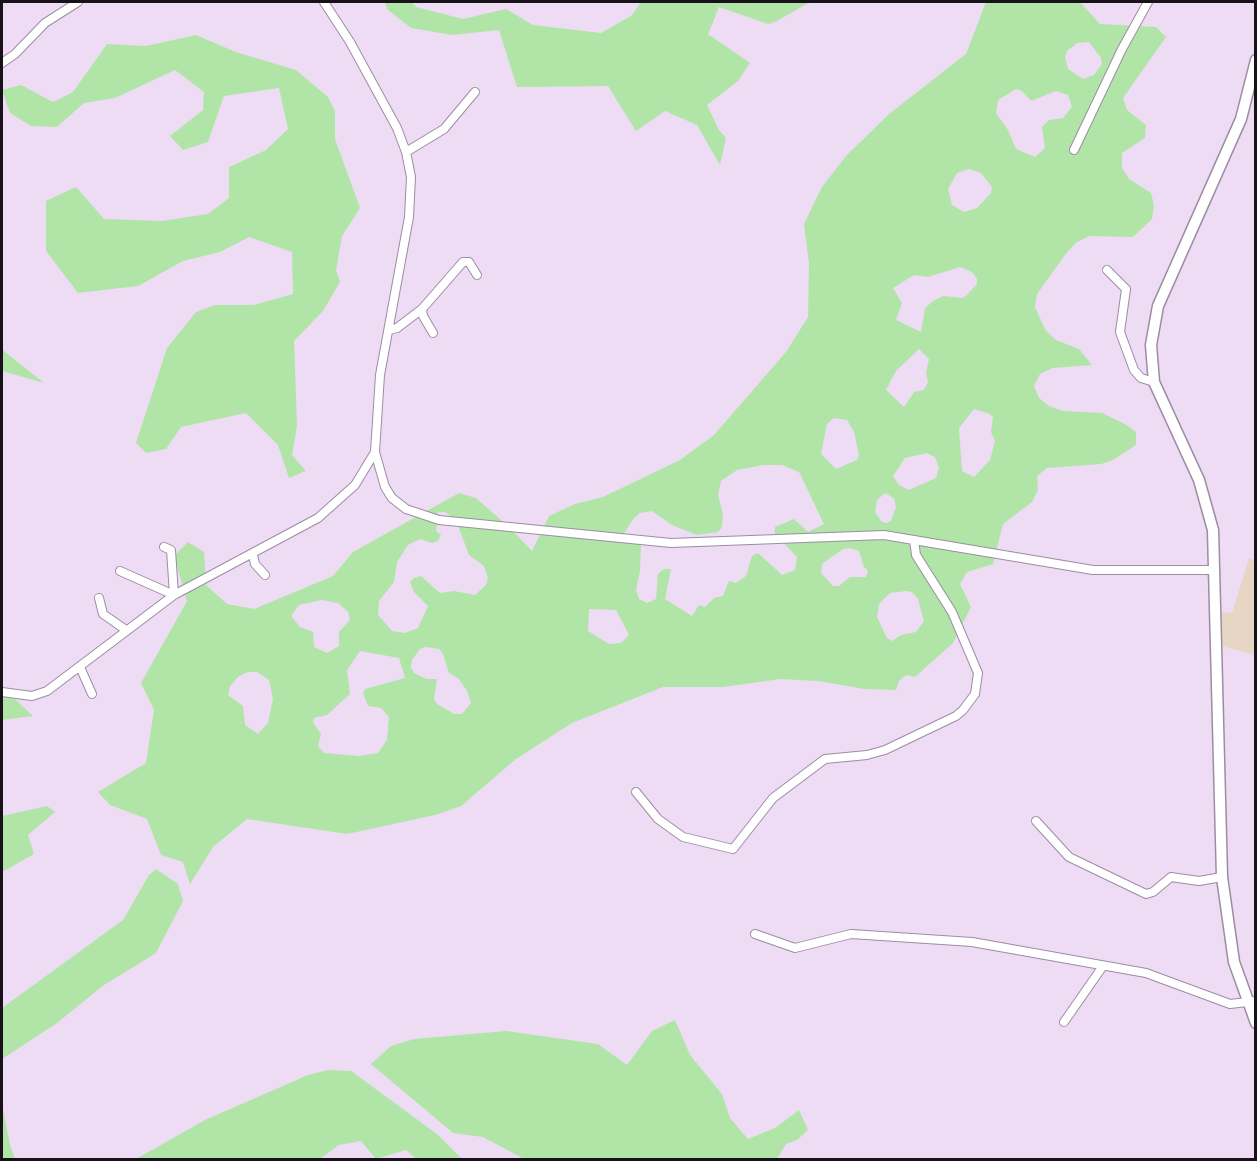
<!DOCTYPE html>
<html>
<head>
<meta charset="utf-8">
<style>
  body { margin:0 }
  #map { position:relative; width:1257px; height:1161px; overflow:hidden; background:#eddcf4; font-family:Ubuntu,sans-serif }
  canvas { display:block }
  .frame { position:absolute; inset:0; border:3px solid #171119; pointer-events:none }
</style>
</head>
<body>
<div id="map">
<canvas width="1257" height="1161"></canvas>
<div class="frame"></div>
</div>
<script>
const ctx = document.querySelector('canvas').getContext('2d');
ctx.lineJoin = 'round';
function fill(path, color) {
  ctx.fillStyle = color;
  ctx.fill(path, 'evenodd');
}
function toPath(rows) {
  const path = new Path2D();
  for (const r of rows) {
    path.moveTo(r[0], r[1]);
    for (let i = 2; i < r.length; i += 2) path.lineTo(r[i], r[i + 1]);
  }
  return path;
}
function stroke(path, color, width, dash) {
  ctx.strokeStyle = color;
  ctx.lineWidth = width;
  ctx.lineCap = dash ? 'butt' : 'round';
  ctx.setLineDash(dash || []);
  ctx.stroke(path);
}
const education = toPath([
  [1249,558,1255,560,1255,655,1218,645,1218,611,1232,613]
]);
const green = toPath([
  [385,2,412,2,416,7,463,19,506,9,533,25,601,33,631,16,641,2,810,2,777,21,768,24,719,7,708,34,750,63,738,81,707,105,719,130,726,138,720,165,697,125,665,111,636,131,608,86,517,87,499,30,452,35,411,28,387,9],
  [986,2,1080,2,1100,24,1156,27,1166,37,1123,98,1127,110,1146,125,1145,138,1122,153,1122,168,1129,179,1151,193,1154,205,1152,219,1133,237,1090,236,1077,242,1068,251,1037,294,1035,307,1046,331,1056,340,1079,349,1092,365,1053,368,1040,374,1034,386,1039,398,1049,406,1063,411,1102,413,1125,424,1136,432,1136,445,1113,460,1101,464,1047,468,1037,476,1038,490,1032,502,1003,524,993,564,967,572,960,584,971,607,953,643,915,677,906,675,899,681,896,690,864,689,818,681,780,679,723,687,663,687,572,723,516,759,461,806,435,815,347,834,247,819,213,847,190,884,183,862,161,855,147,819,110,805,98,792,146,763,154,710,141,683,187,601,174,556,188,542,204,552,206,585,227,604,254,609,333,576,353,552,459,493,476,498,510,528,532,551,549,516,575,504,603,497,680,460,714,435,786,352,808,317,809,264,804,224,822,187,846,156,889,114,966,54],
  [1089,42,1101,58,1102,64,1094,75,1083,79,1068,69,1065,57,1067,51,1077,43],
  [1016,89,1022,91,1031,101,1056,91,1068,95,1072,107,1063,118,1049,120,1042,127,1045,148,1035,157,1016,149,1008,130,996,113,998,100],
  [969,169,981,173,992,187,991,193,977,208,964,212,952,205,948,189,957,173],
  [960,267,972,272,977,279,977,284,967,295,963,298,943,296,933,301,925,308,921,332,896,320,902,303,893,288,914,275,928,277],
  [919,349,929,359,926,373,928,382,924,390,914,392,904,407,886,390,896,371],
  [974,409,990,414,993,417,991,432,995,441,990,460,974,477,962,471,959,428],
  [834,418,847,420,854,432,859,455,857,460,836,469,821,454,827,424],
  [927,453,935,457,939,468,936,478,909,490,899,485,893,476,905,458],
  [763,465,782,465,799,472,824,524,808,532,794,519,775,527,775,534,797,557,795,570,782,575,758,553,752,556,746,576,736,583,729,581,723,596,714,598,705,607,699,605,692,616,665,599,671,569,664,569,658,574,656,599,647,603,639,599,636,590,640,571,641,546,623,535,634,518,640,513,652,511,672,525,697,535,718,532,722,527,723,514,718,495,721,481,737,470],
  [885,493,894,498,896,507,891,521,887,523,882,522,875,512,877,500],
  [439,512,445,512,456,520,469,555,484,566,488,578,486,585,475,595,454,591,440,593,421,576,414,578,410,582,414,592,428,606,418,628,405,633,392,631,378,615,379,601,394,582,397,562,408,545,420,539,432,543,438,541,441,535,436,531,437,525,434,516],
  [850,548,859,551,864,567,868,571,866,577,850,577,839,586,833,586,821,573,822,564,843,549],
  [906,591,912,592,918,599,924,621,916,632,901,635,892,641,887,638,877,617,879,604,890,593],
  [321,600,338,603,348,612,350,620,339,632,339,646,327,653,314,647,313,632,300,627,291,616,299,605],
  [589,609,616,610,629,635,621,643,609,644,588,631],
  [426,647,439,649,443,654,449,673,459,679,467,691,471,703,462,714,454,714,437,704,434,699,437,679,427,679,414,673,411,667,412,660,420,649],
  [360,651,399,658,405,678,365,689,363,693,368,706,381,708,389,717,387,740,378,753,359,756,324,753,318,746,321,734,313,722,314,718,327,715,350,694,347,670],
  [248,672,257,672,269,680,273,699,268,723,258,734,245,725,243,706,228,695,230,686,239,676],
  [196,35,236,52,296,70,328,97,335,111,335,139,360,208,342,236,336,270,340,282,323,311,294,341,297,426,292,455,306,471,289,478,278,445,246,413,181,427,166,449,146,453,136,443,167,348,196,312,215,305,254,305,293,294,292,252,249,237,220,252,183,261,138,286,78,293,46,251,46,201,76,187,104,219,162,221,208,214,229,198,229,167,266,150,288,129,279,88,224,96,208,142,183,150,170,136,203,110,204,92,175,70,115,98,84,103,57,127,31,126,10,113,2,90,21,85,53,102,73,92,107,44,146,46],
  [2,347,4,351,44,383,2,371],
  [2,687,33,716,2,720],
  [47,806,55,812,28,835,34,854,2,872,2,816],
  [156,869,178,884,183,901,156,953,104,985,57,1023,2,1059,2,1008,123,920,149,875],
  [675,1020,690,1055,722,1094,730,1118,748,1139,775,1128,799,1110,808,1130,797,1140,786,1144,777,1159,524,1159,483,1137,453,1133,371,1064,391,1046,414,1039,506,1031,598,1044,627,1065,652,1031],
  [328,1070,351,1071,437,1134,462,1159,416,1159,406,1150,376,1159,361,1141,339,1145,320,1159,136,1159,205,1120,308,1075],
  [2,1104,10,1145,15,1159,2,1159]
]);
const minor = toPath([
  [324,2,350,42,397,128,406,152,411,177,409,217,380,375,375,452,385,487,392,498,406,509,439,520,671,543,884,535,1093,570,1214,570],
  [2,63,15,54,45,23,78,2],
  [1074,150,1122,49,1148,2],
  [406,152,444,129,475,92],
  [1107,270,1126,289,1120,332,1134,370,1141,378,1154,382],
  [422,309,423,316,433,333],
  [389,330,397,328,422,309,463,262,469,262,477,275],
  [164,547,171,550,174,595],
  [253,555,255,564,265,575],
  [120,571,174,595],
  [99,598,103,614,126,630],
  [80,667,92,694],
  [2,692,32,696,47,691,174,595,318,518,355,485,375,452],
  [636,792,658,819,683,837,733,849,773,798,825,759,867,755,885,750,956,716,963,710,975,694,978,673,952,612,916,555,914,540],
  [1036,821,1069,857,1146,894,1153,892,1171,877,1199,881,1222,877],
  [755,934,795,948,851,934,972,942,1146,973,1230,1004,1256,1001],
  [1064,1022,1103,966]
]);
const secondary = toPath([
  [1256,60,1241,119,1158,306,1151,345,1154,382,1199,480,1213,530,1222,877,1234,962,1256,1023]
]);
fill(education, '#e8d6c5');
fill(green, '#b1e5a7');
stroke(minor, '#9c8da3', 10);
stroke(secondary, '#9c8da3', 13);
stroke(minor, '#fff', 8);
stroke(secondary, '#fff', 10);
</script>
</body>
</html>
